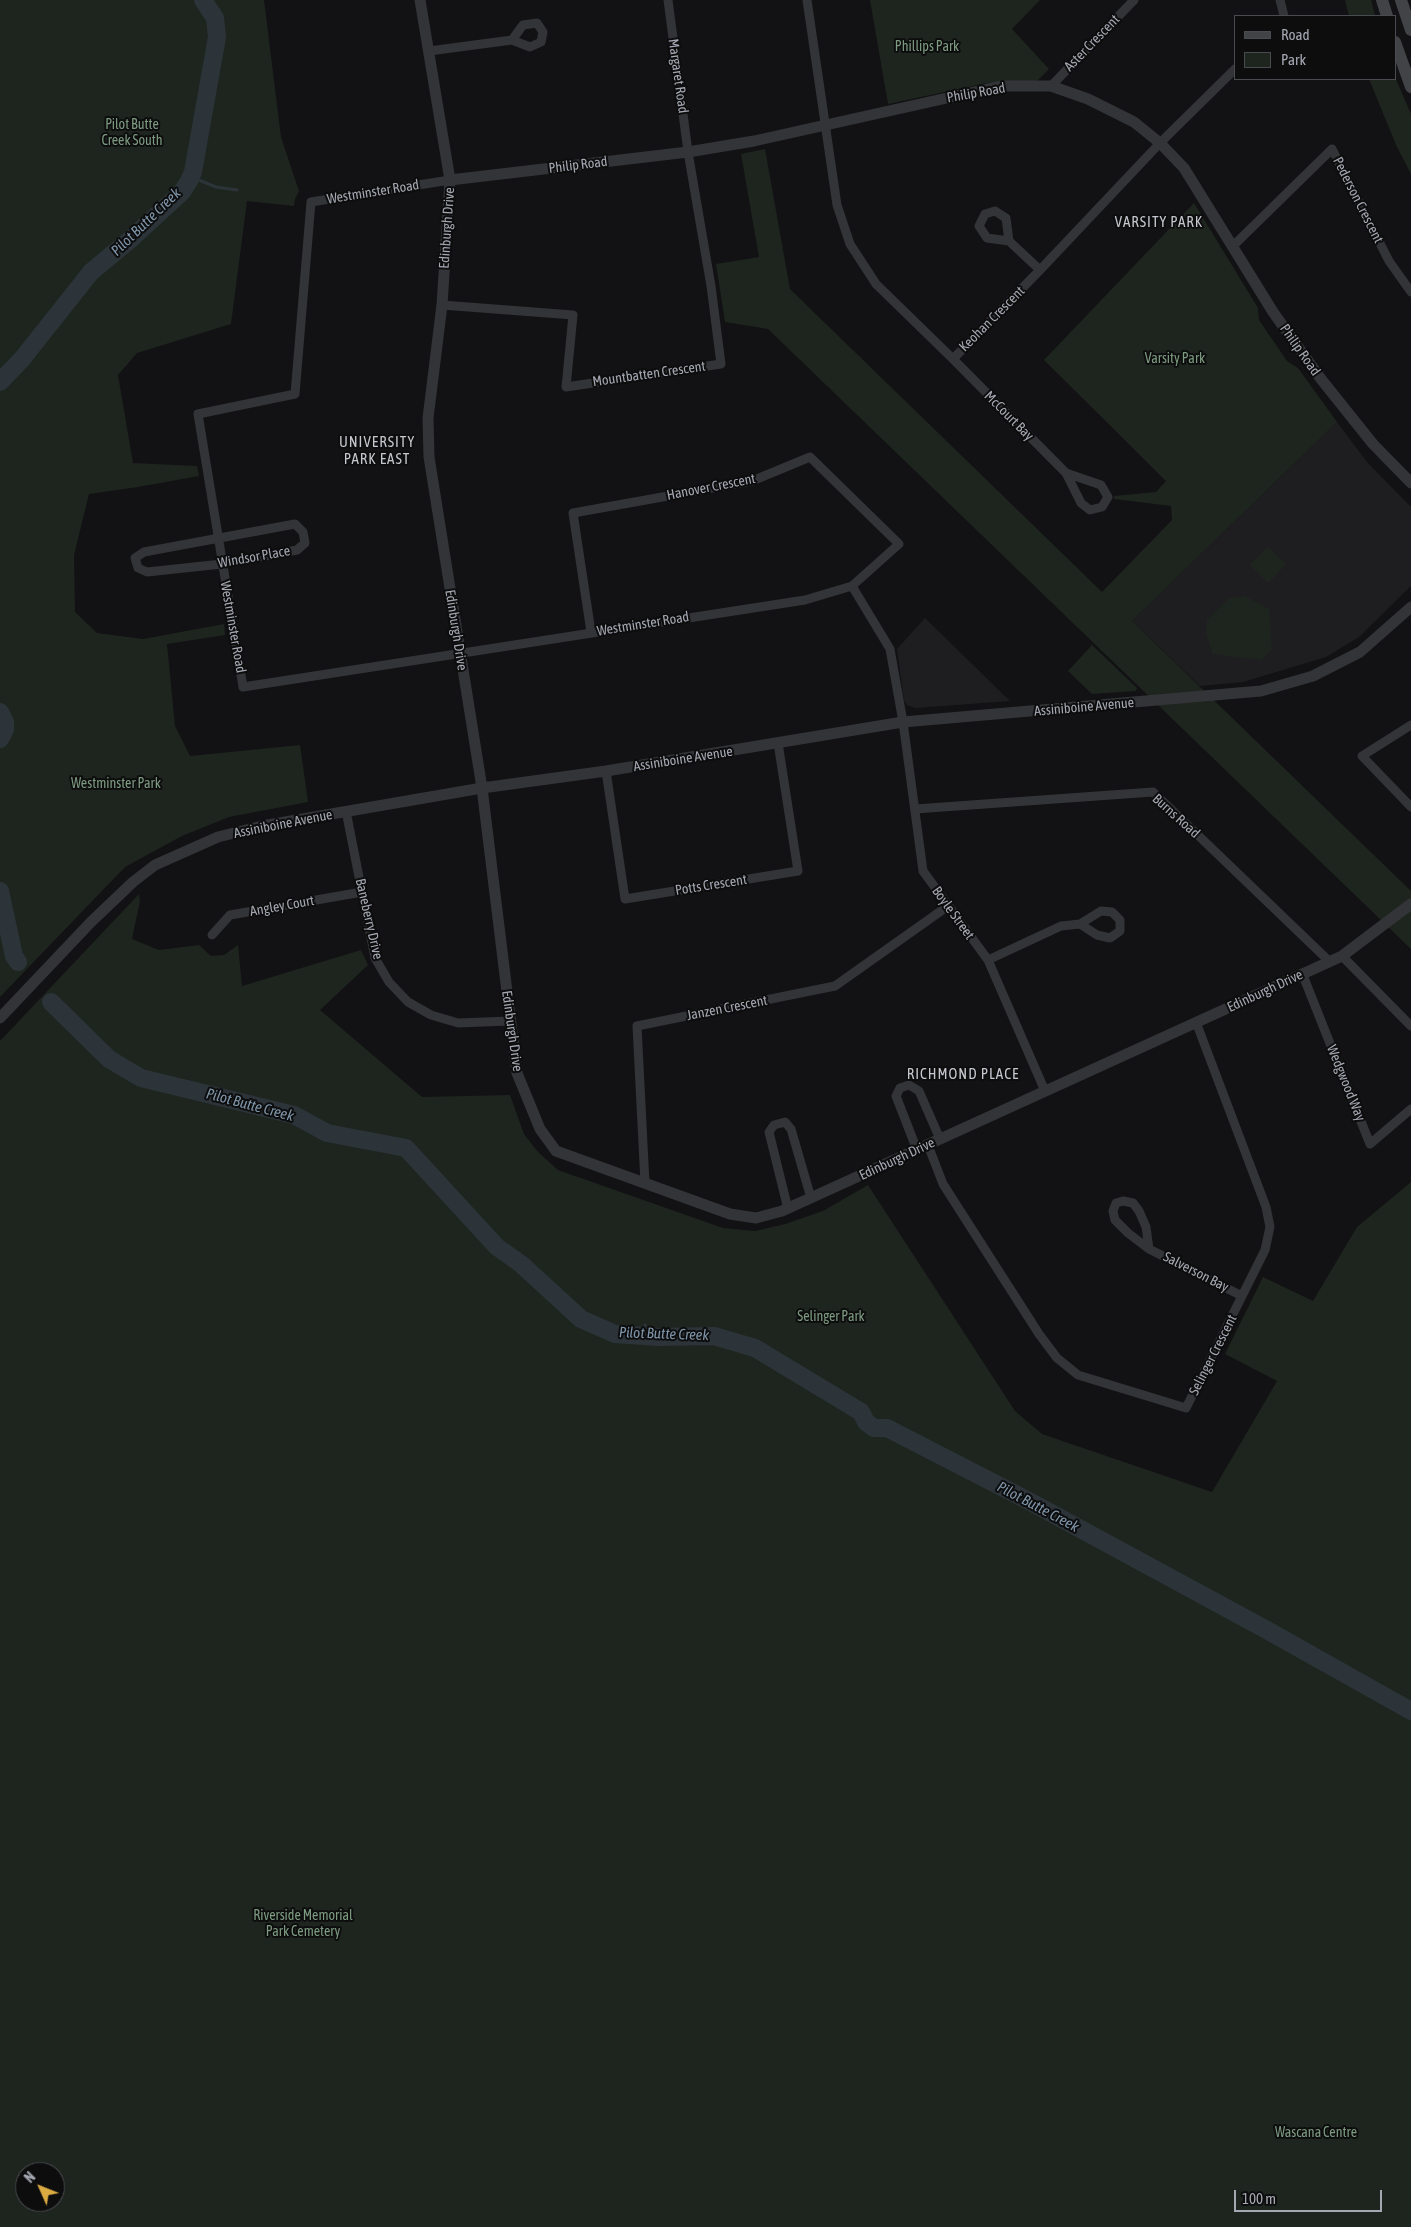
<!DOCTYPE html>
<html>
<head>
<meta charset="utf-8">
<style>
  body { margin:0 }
  #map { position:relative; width:1411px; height:2227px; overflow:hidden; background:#121113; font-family:"Asap Condensed",sans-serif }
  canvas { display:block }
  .legend { position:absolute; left:1234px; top:15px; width:162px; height:65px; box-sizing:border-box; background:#0d0d0e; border:1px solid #4a4b50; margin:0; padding:6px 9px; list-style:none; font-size:15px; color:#a5a8b2 }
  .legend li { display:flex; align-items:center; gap:10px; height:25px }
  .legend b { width:25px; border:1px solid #4a4b50 }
  .north { position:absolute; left:15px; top:2162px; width:50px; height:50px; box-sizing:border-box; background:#0d0d0e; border:1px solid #4a4b50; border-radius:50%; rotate:314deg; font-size:14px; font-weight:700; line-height:20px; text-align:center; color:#a5a8b2 }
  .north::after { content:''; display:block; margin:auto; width:18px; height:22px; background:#dbaa41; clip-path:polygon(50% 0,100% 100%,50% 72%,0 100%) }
  .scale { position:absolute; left:1234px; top:2190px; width:148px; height:22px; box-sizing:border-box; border:2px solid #a5a8b2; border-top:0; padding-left:6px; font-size:15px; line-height:18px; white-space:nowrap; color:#a5a8b2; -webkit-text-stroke:4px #0d0d0e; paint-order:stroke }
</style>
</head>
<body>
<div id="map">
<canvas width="1411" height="2227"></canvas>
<ul class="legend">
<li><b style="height:6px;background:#414347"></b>Road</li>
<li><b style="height:14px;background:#1e251f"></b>Park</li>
</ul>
<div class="north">N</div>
<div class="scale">100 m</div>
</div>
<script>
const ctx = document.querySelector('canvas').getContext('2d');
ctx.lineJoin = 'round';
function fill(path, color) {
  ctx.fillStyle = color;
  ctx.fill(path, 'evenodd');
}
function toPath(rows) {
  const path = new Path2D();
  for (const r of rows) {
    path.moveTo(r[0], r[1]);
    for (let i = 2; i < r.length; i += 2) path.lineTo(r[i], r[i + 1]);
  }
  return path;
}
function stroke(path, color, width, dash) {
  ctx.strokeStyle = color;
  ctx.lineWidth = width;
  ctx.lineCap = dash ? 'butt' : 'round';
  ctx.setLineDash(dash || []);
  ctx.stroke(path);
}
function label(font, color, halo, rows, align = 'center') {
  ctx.font = font + ' "Asap Condensed",sans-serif';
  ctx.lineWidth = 4;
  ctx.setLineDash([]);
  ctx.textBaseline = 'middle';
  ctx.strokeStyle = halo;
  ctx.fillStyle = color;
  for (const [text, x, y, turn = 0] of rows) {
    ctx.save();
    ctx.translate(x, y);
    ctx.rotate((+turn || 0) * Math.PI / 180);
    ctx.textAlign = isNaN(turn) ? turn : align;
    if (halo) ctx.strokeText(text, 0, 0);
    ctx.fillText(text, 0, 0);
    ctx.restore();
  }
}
const built = toPath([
  [1337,422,1367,462,1411,507,1411,586,1359,637,1326,657,1243,682,1200,686,1132,621],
  [925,618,1010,701,916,708,907,705,904,700,897,649]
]);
const green = toPath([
  [0,0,264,0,281,137,299,191,295,199,294,206,247,201,231,324,137,353,118,375,133,463,197,466,199,476,138,487,89,494,74,555,75,612,97,633,143,639,224,624,225,635,167,644,175,726,190,756,300,745,308,802,229,817,182,836,125,867,0,997],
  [870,0,1040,0,1012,29,1049,69,1037,81,987,83,888,104],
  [1345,0,1371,0,1375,16,1349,16],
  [1395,77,1411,114,1411,174,1396,145,1369,79,1395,79],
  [765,149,790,289,1102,592,1172,520,1171,506,1114,499,1114,496,1156,492,1166,481,1044,360,1194,203,1258,308,1259,320,1287,361,1298,368,1337,422,1132,621,1411,891,1411,949,768,329,725,322,716,264,759,257,741,154],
  [1268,547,1286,564,1268,583,1250,565],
  [1245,596,1269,609,1272,649,1261,660,1213,654,1206,633,1207,620,1230,598],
  [1092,645,1137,688,1136,691,1092,694,1068,671],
  [139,894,140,901,132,939,159,950,199,945,211,956,224,955,238,945,242,986,361,950,368,965,320,1010,422,1097,510,1095,524,1134,538,1152,558,1170,723,1228,755,1231,785,1224,823,1211,868,1185,1015,1411,1042,1434,1212,1492,1277,1381,1225,1354,1263,1277,1313,1301,1357,1227,1411,1182,1411,2227,0,2227,0,1041],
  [25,2172,55,2172,55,2202,25,2202]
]);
const stream = toPath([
  [189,181,194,178,216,187,237,190],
  [645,1325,645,1330,651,1335]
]);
const river = toPath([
  [0,382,22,359,91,272,132,238,182,192,189,181,193,172,217,37,215,18,203,0],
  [0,712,5,722,5,730,0,739],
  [0,891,14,956,18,962],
  [51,1002,109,1059,141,1078,294,1115,327,1133,406,1148,497,1247,521,1264,581,1319,615,1334,659,1337,714,1336,755,1348,861,1412,866,1422,874,1428,887,1428,1027,1500,1265,1629,1411,1711]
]);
const minor = toPath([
  [807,0,837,205,850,244,876,284,953,359,1040,270,1160,143,1235,69],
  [1280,0,1284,16],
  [429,51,512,40,530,47,541,42,543,32,537,23,523,25,512,40],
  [1051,86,1134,0],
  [450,180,311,202,295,394,198,414,243,687,805,600,852,586,899,544,810,457,752,481,573,513,591,632],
  [1009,241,1006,218,995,211,985,214,979,226,987,238,1009,241,1040,270],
  [1233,246,1332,149,1389,261,1411,292],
  [442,305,573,315,566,387,721,364,711,286,688,152,668,0],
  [953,359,1066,473,1081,503,1090,510,1102,507,1108,497,1101,485,1066,473],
  [295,524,303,532,305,543,297,550,222,564,147,572,138,568,135,558,144,552,295,524],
  [852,586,890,649,903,722,923,871,988,960,1045,1091],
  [1411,725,1362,756,1411,807],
  [606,771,625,899,798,871,778,743],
  [915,809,1153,792,1329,961],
  [346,811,375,958,389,982,408,1002,431,1015,458,1023,510,1021],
  [212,935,230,915,362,892],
  [1342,956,1411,1026],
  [988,960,1061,926,1080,924,1101,911,1112,912,1120,920,1120,931,1110,938,1097,935,1080,924],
  [1302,973,1370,1144,1411,1109],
  [928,1145,943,1184,1039,1334,1057,1358,1078,1375,1186,1408,1265,1250,1270,1227,1266,1207,1196,1022],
  [917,1150,896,1096,900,1088,909,1085,919,1091,940,1139],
  [645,1183,637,1026,835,986,948,906],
  [788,1209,769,1132,774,1125,785,1122,791,1129,811,1198],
  [1149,1249,1146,1227,1139,1211,1133,1203,1123,1201,1116,1203,1113,1211,1115,1220,1128,1233,1149,1249,1242,1296]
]);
const tertiary = toPath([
  [420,0,450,180,442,305,428,418,429,457,482,788,517,1073,540,1129,556,1151,730,1214,756,1218,782,1211,1342,956,1411,904],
  [450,180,688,152,754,141,1001,86,1051,86,1088,99,1134,122,1160,143,1184,168,1273,312,1321,379,1373,444,1411,483],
  [0,1018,91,922,133,882,155,865,218,837,262,826,482,788,606,771,903,722,1261,691,1313,676,1360,652,1411,607]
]);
const secondary = toPath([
  [1382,0,1387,16],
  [1401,0,1411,30],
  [1395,42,1411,87]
]);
const streetNames = [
  ["Aster Crescent",1092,43,-46],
  ["Margaret Road",678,76,82],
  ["Philip Road",976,93,-10],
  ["Philip Road",578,165,-7],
  ["Westminster Road",373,192,-9],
  ["Pederson Crescent",1358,200,63],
  ["Edinburgh Drive",447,228,-86],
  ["Keohan Crescent",992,319,-45],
  ["Philip Road",1300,350,55],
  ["Mountbatten Crescent",649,374,-8],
  ["McCourt Bay",1009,416,45],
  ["Hanover Crescent",711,487,-11],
  ["Windsor Place",254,557,-10],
  ["Westminster Road",643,624,-9],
  ["Westminster Road",233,627,80],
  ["Edinburgh Drive",456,630,81],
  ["Assiniboine Avenue",1084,707,-5],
  ["Assiniboine Avenue",683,759,-9],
  ["Burns Road",1176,816,42],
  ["Assiniboine Avenue",283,824,-11],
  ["Potts Crescent",711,885,-9],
  ["Angley Court",282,906,-10],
  ["Boyle Street",953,913,54],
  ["Baneberry Drive",369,919,77],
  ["Edinburgh Drive",1265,991,-25],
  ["Janzen Crescent",727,1008,-11],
  ["Edinburgh Drive",512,1031,82],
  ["Wedgwood Way",1346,1083,68],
  ["Edinburgh Drive",897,1159,-25],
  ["Salverson Bay",1196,1272,27],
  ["Selinger Crescent",1213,1355,-63]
];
const parkNames = [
  ["Phillips Park",927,47],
  ["Pilot Butte",132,125],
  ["Creek South",132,141],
  ["Varsity Park",1175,359],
  ["Westminster Park",116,784],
  ["Selinger Park",831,1317],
  ["Riverside Memorial",303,1916],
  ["Park Cemetery",303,1932],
  ["Wascana Centre",1316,2133]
];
const waterNames = [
  ["Pilot Butte Creek",146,222,-44],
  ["Pilot Butte Creek",250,1105,15],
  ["Pilot Butte Creek",664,1334,2],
  ["Pilot Butte Creek",1038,1507,28]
];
const neighbourhoodNames = [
  ["VARSITY PARK",1159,222],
  ["UNIVERSITY",377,442],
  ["PARK EAST",377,459],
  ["RICHMOND PLACE",963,1074]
];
fill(built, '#1e1e20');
fill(green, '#1e251f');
stroke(stream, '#2c343a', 3);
stroke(river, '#2c343a', 18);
stroke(minor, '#333437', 9);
stroke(tertiary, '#333437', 11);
stroke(secondary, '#414347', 12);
label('14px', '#a5a8b2', '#0d0d0e', streetNames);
label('14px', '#7d9b80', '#0d0d0e', parkNames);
label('italic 15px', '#7f95a9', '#0d0d0e', waterNames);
ctx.letterSpacing = '1px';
label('15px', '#c5c7ce', '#0d0d0e', neighbourhoodNames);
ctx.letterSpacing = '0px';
</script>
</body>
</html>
